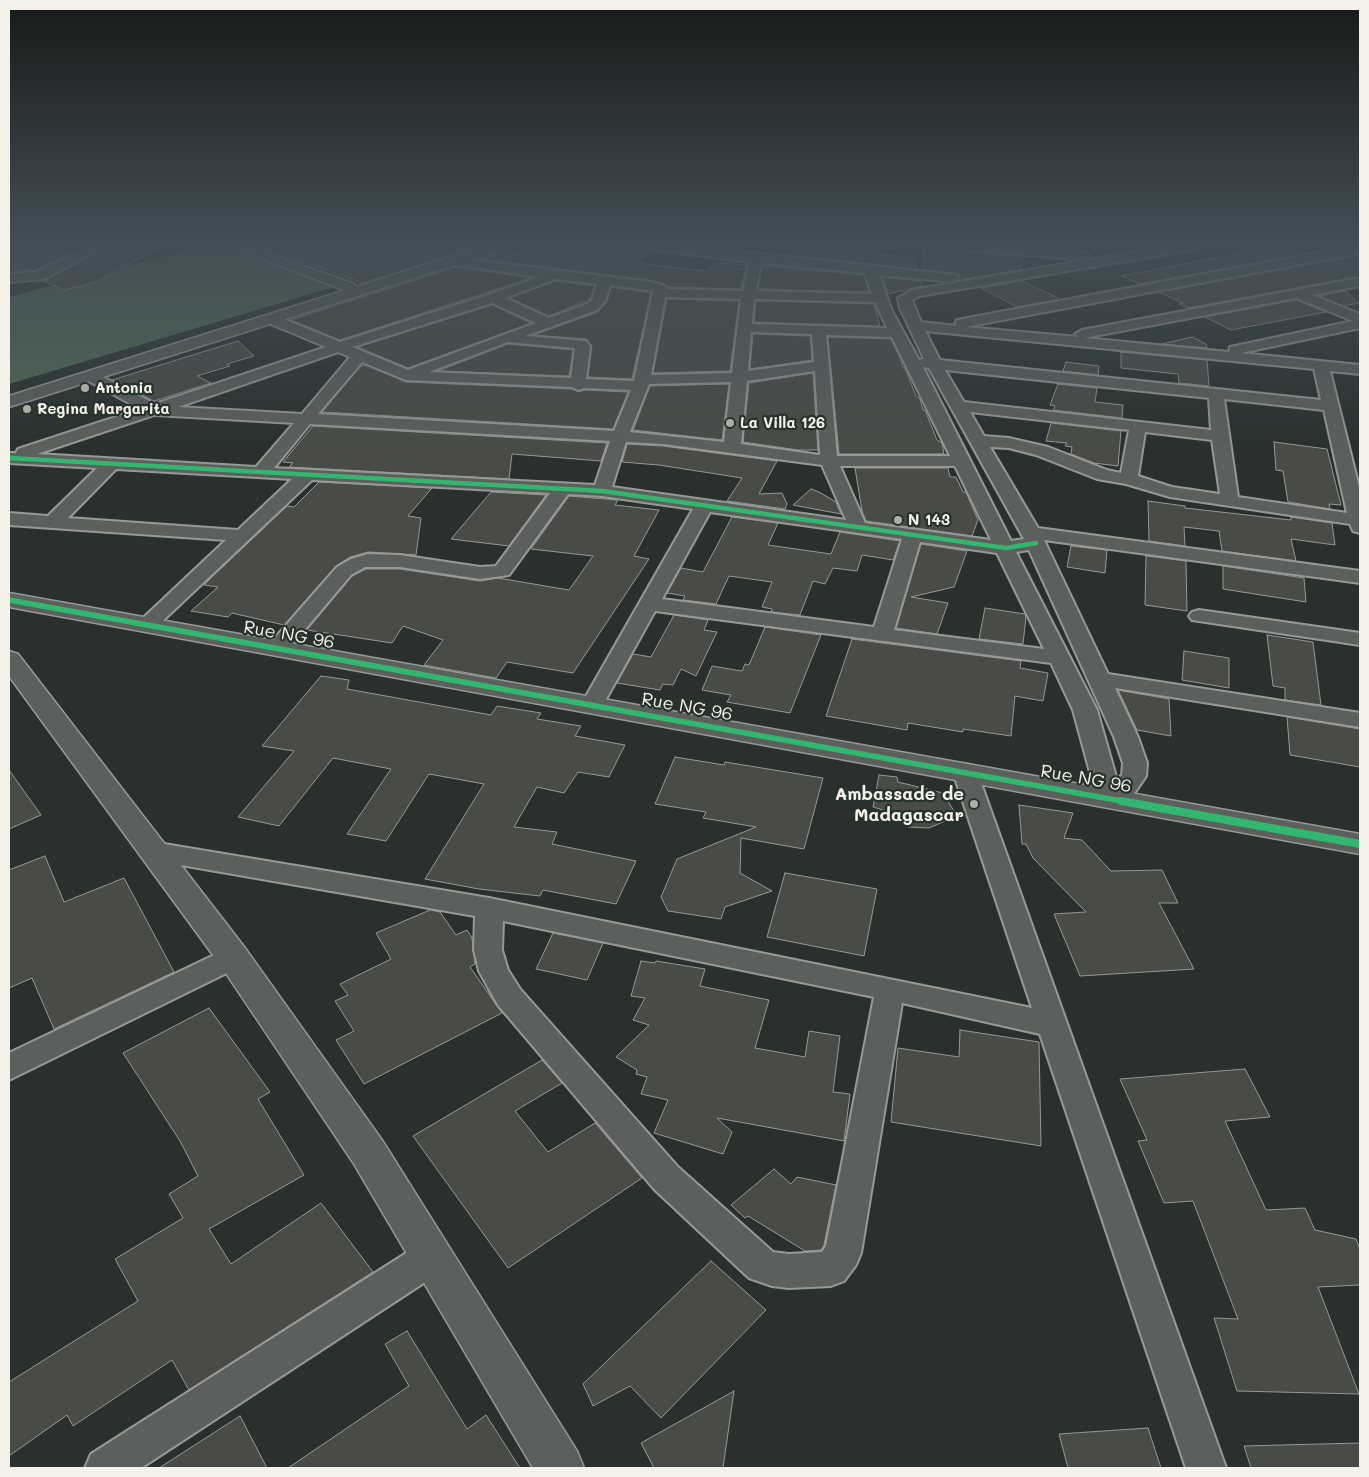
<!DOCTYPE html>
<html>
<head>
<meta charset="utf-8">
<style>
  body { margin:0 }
  #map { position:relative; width:1369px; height:1477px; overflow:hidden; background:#29302d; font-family:Mali,sans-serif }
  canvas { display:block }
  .frame { position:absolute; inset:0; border:10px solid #f4f1e8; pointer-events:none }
</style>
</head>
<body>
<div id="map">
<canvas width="1369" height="1477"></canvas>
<div class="frame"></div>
</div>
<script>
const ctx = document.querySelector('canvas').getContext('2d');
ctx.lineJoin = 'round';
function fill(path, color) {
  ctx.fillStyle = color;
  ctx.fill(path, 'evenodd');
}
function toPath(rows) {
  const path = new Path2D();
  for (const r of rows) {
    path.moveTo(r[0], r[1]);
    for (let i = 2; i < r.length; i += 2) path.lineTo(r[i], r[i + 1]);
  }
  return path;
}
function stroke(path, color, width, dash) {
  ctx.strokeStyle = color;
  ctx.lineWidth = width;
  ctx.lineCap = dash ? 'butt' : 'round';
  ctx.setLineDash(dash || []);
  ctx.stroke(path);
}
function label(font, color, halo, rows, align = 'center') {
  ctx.font = font + ' Mali,sans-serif';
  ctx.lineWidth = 4.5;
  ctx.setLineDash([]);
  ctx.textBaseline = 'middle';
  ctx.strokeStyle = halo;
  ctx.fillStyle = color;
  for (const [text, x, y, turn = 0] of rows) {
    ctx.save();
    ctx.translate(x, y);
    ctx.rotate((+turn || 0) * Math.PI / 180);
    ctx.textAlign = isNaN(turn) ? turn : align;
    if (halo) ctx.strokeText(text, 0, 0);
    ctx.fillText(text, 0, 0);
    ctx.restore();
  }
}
const green = toPath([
  [207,245,219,245,337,286,9,384,9,297]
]);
const building = toPath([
  [9,245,14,245,71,253,36,270,9,270,9,245],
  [110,245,165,245,93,283,64,290,44,281,110,245],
  [265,245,445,245,468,250,363,283,264,248,265,245],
  [795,245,878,245,871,254,913,257,917,269,794,256,795,245],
  [924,245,951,245,959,251,1023,257,1020,270,964,279,957,273,923,270,924,245],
  [1283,245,1308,253,1140,284,1121,276,1283,245],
  [542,247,606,253,614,247,649,252,635,263,706,271,715,263,746,265,741,289,668,287,665,284,650,280,480,259,500,253,523,253,542,247],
  [1350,257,1360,260,1360,276,1188,308,1179,304,1183,303,1159,292,1350,257],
  [762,266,864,275,869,292,758,289,762,266],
  [456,267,531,278,340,340,291,320,456,267],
  [882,277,921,281,923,286,888,294,882,277],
  [556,281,595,286,590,299,549,316,510,298,556,281],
  [1022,281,1060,299,1017,307,981,288,1022,281],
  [611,287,651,293,632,379,588,377,592,346,586,339,534,335,598,312,607,302,611,287],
  [1345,291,1359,303,1344,306,1319,296,1345,291],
  [667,299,739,301,730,371,653,373,667,299],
  [1296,300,1326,312,1231,330,1205,317,1296,300],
  [756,301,874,304,880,326,754,322,756,301],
  [492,305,531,323,408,368,358,347,492,305],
  [753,334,810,336,812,360,750,369,753,334],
  [828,337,891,339,901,360,903,368,905,368,916,396,920,399,923,410,925,410,937,440,942,443,944,454,839,454,828,337],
  [1192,337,1206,344,1207,348,1162,344,1192,337],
  [238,341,254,356,227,364,230,366,197,376,211,383,154,401,112,380,238,341],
  [508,344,573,350,569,376,438,371,508,344],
  [1121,352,1207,360,1209,386,1179,383,1178,374,1121,368,1121,352],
  [1066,362,1099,366,1098,375,1063,371,1066,362],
  [365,365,406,382,572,389,579,392,584,390,628,392,613,429,322,412,360,367,365,365],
  [813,373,818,450,798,450,743,442,749,383,813,373],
  [729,384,722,440,633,430,650,386,729,384],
  [1058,384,1097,388,1095,402,1123,405,1122,418,1053,410,1055,406,1050,405,1058,384],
  [1051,423,1121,431,1118,466,1094,463,1071,454,1072,447,1065,446,1067,443,1046,441,1051,423],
  [313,426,607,443,601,461,512,454,509,479,289,467,293,463,283,462,313,426],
  [1274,442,1327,449,1341,505,1329,504,1330,509,1288,502,1283,471,1276,470,1274,442],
  [627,444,663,446,777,461,759,494,782,493,787,504,785,509,727,501,742,478,659,465,622,462,627,444],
  [855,468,948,468,950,477,956,477,963,492,966,492,978,520,972,536,866,521,862,511,855,468],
  [319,482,432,488,408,516,421,518,416,555,368,552,350,557,336,566,284,625,232,613,228,617,191,611,218,587,204,585,211,578,287,506,294,507,319,482],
  [811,489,819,492,836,502,841,514,793,505,811,489],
  [491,492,546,495,509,546,451,539,491,492],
  [569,496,618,500,615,505,659,510,634,556,649,559,573,673,507,662,496,678,424,665,443,640,403,626,392,643,307,630,352,576,366,569,400,569,480,581,498,578,569,590,593,556,531,549,569,496],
  [1148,501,1185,506,1185,508,1291,520,1291,517,1332,523,1335,545,1291,539,1296,561,1222,551,1219,531,1184,527,1185,546,1149,541,1148,501],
  [732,517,778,523,768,545,831,554,840,532,900,541,893,560,862,555,857,571,833,568,825,584,813,581,800,615,771,612,772,609,762,607,772,582,729,576,716,604,683,600,685,596,667,593,681,568,703,572,732,517],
  [921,544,967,551,954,587,911,597,948,603,937,634,896,628,921,544],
  [1071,546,1107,550,1105,573,1067,567,1071,546],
  [1146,556,1186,561,1187,611,1145,605,1146,556],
  [1223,566,1304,578,1306,602,1223,589,1223,566],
  [985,608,1025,614,1026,617,1023,644,979,639,985,608],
  [674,615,708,620,704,630,717,632,696,676,681,669,673,685,663,684,660,690,617,683,633,654,651,657,674,615],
  [765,627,821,635,790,713,727,702,731,695,702,690,712,666,742,671,745,664,749,665,765,627],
  [1267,635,1313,642,1321,705,1285,700,1285,688,1273,686,1267,635],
  [852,639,1021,661,1020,668,1048,673,1043,701,1015,696,1011,736,963,729,963,732,908,723,907,730,826,716,852,639],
  [1184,651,1229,658,1229,688,1182,680,1184,651],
  [321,676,349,680,347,689,491,715,497,706,541,713,537,719,581,726,575,736,625,745,609,777,578,772,564,793,537,787,514,827,557,832,552,844,636,861,616,904,543,890,540,896,479,889,425,879,484,784,429,774,386,841,347,834,391,769,333,758,279,826,238,817,294,751,262,746,321,676],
  [1118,690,1169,699,1171,736,1137,730,1118,690],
  [1287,717,1360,729,1360,767,1290,755,1287,717],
  [675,757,724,765,725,762,823,778,804,849,741,838,740,873,772,891,725,907,721,919,668,911,661,897,677,859,756,827,703,818,706,812,655,804,675,757],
  [9,770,41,815,9,829,9,770],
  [879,775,897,777,898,782,943,793,957,816,929,828,908,827,892,813,873,807,879,775],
  [1019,805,1073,813,1064,838,1082,840,1111,871,1162,870,1178,903,1159,903,1194,969,1080,976,1054,914,1086,912,1033,858,1026,844,1022,844,1019,805],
  [45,856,64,902,124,878,174,972,54,1029,32,978,9,988,9,870,45,856],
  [785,873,877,889,864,956,767,937,785,873],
  [430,910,440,912,456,935,467,930,472,938,475,964,470,967,502,1013,364,1084,336,1040,354,1031,335,1001,348,995,340,984,391,959,376,933,430,910],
  [553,933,603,943,587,980,536,969,553,933],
  [641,961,655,963,656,961,705,969,700,986,769,1000,755,1048,805,1057,809,1031,840,1036,833,1092,850,1094,844,1141,717,1118,732,1132,723,1154,654,1133,668,1100,641,1094,647,1077,636,1074,637,1070,616,1057,649,1025,633,1020,645,998,631,996,641,961],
  [209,1008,270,1092,258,1099,304,1175,209,1229,231,1264,321,1203,373,1272,189,1390,172,1360,73,1426,67,1415,9,1456,9,1382,138,1301,115,1259,183,1218,169,1194,198,1176,180,1141,123,1053,209,1008],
  [960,1030,1039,1042,1041,1146,891,1122,898,1048,959,1057,960,1030],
  [542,1060,562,1083,515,1111,548,1152,595,1123,642,1178,508,1268,413,1136,542,1060],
  [1245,1069,1270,1117,1225,1121,1266,1210,1305,1208,1315,1230,1356,1239,1360,1249,1360,1285,1318,1287,1359,1394,1237,1391,1214,1318,1238,1319,1193,1201,1164,1203,1138,1141,1147,1140,1120,1079,1245,1069],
  [774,1169,791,1184,797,1177,836,1185,824,1245,821,1250,805,1251,748,1216,745,1218,731,1205,774,1169],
  [711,1261,766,1310,661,1418,630,1386,593,1406,583,1384,711,1261],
  [407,1331,467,1429,486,1415,520,1468,288,1468,409,1386,385,1344,407,1331],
  [734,1391,723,1468,654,1468,641,1443,734,1391],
  [240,1416,267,1468,159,1468,240,1416],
  [1148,1428,1161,1468,1068,1468,1059,1434,1148,1428],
  [1360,1443,1360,1468,1251,1468,1244,1446,1360,1443]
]);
const lane = toPath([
  [457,245,472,245,476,247,473,249,457,245]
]);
const street = toPath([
  [92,245,108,245,44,279,9,282,9,274,36,272,92,245],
  [226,245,244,245,354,284,356,287,349,291,344,290,226,245],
  [642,245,678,245,957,275,958,278,952,282,879,275,892,311,919,360,924,359,900,308,898,298,912,290,1175,245,1203,245,1197,249,920,296,912,300,921,322,957,326,955,323,957,320,962,319,1360,245,1360,253,965,327,1079,337,1075,334,1082,330,1360,278,1360,286,1312,295,1360,314,1360,328,1241,353,1360,365,1360,374,1330,371,1360,491,1360,533,1353,531,1350,524,1170,497,1126,484,1097,479,1036,455,1009,448,990,447,1038,528,1360,571,1360,583,1044,540,1108,674,1360,713,1360,727,1115,688,1138,737,1147,763,1146,776,1133,795,1122,797,1119,804,1110,806,1101,804,1097,798,1073,710,1051,663,655,611,600,710,592,712,584,710,581,705,693,509,602,496,568,494,509,575,480,579,400,567,365,567,351,575,285,653,277,654,269,653,266,648,337,567,351,559,368,554,400,555,480,567,496,566,550,493,312,480,154,629,147,631,140,629,136,625,140,621,226,540,9,525,9,513,48,516,97,468,9,463,9,453,16,453,18,449,140,409,85,379,82,376,85,373,95,373,155,404,326,347,266,322,264,319,266,316,276,316,340,342,488,295,539,277,451,264,445,260,447,257,650,282,665,286,667,289,743,291,749,262,648,249,642,245],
  [761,263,865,273,872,294,756,291,761,263],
  [556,279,597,284,592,300,587,304,549,318,505,298,556,279],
  [610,285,653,291,634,381,586,379,590,346,586,341,525,336,597,310,605,301,610,285],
  [665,297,741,299,732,373,651,375,665,297],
  [1296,298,1353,321,1235,346,1230,347,1229,352,1084,338,1296,298],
  [754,299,875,302,887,328,752,324,754,299],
  [492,303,536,323,408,370,352,347,492,303],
  [925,331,1314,369,1321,400,940,360,925,331],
  [751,332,812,334,814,362,748,371,751,332],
  [826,335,892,337,950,456,837,456,826,335],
  [508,342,575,348,571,378,429,372,508,342],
  [338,352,350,357,302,414,178,407,338,352],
  [362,362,406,380,572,387,578,390,584,388,631,390,614,431,318,414,362,362],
  [923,367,929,368,1024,539,1011,541,923,367],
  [945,370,1209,398,1211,430,964,402,945,370],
  [815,371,820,455,741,444,747,381,815,371],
  [731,382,724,442,630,432,649,384,731,382],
  [1224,399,1324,410,1347,513,1238,497,1224,399],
  [970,412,1129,430,1121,473,1107,470,1048,447,1009,438,984,436,970,412],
  [154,415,155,415,294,423,256,467,37,454,154,415],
  [310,424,610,441,595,485,274,468,310,424],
  [1145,432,1212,440,1220,494,1172,487,1138,476,1145,432],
  [626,442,663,444,822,465,846,520,612,487,626,442],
  [840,466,955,466,991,540,865,523,840,466],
  [116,469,292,479,238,530,68,518,116,469],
  [710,512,902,539,874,627,662,599,710,512],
  [920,542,997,553,1044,649,894,630,920,542],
  [1029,550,1114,737,1123,763,1122,775,1117,780,1097,710,1016,552,1029,550],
  [953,245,1003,245,1084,252,1090,256,1084,260,959,249,953,245],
  [1199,610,1360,633,1360,645,1192,620,1189,616,1192,612,1199,610],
  [965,764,974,766,977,772,1226,1468,1186,1468,1040,1034,902,1003,861,1253,856,1265,844,1281,831,1286,789,1288,772,1286,749,1278,654,1189,498,1005,479,971,474,950,475,916,152,860,143,857,139,851,143,845,152,842,489,898,1032,1008,953,772,956,766,965,764],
  [503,921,874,997,826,1246,822,1252,789,1254,773,1252,678,1167,520,989,508,970,502,950,503,921],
  [233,946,243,949,247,957,243,965,9,1080,9,1053,233,946],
  [432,1240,445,1245,450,1257,445,1269,141,1468,85,1468,91,1454,419,1245,432,1240]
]);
const secondary = toPath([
  [9,593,1360,834,1360,854,9,607,9,593],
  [9,651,18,654,245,948,382,1140,577,1451,584,1468,533,1468,354,1164,221,966,9,676,9,651]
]);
const highway = toPath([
  [489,245,511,245,509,248,9,407,9,396,489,245]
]);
const cyclewayFar2 = toPath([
  [9,458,602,491,1006,548,1036,543]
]);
const cyclewayFar1 = toPath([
  [9,600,1127,802]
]);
const cycleway = toPath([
  [1121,801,1360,844]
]);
const markers = [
  [85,388,5,"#adada7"],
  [27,409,5,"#adada7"],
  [730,423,5,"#adada7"],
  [898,520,5,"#adada7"],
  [974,804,5,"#adada7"]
];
const farPoinames = [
  ["Antonia",95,388],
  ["Regina Margarita",37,409],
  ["La Villa 126",740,423],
  ["N 143",908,520]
];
const streetNames = [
  ["Rue NG 96",289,635,10],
  ["Rue NG 96",687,707,10],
  ["Rue NG 96",1086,779,10]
];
const poiNames = [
  ["Ambassade de",964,794],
  ["Madagascar",964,815]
];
fill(green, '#516a54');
fill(building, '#494c46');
stroke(building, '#969996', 1);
stroke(lane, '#969996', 4);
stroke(street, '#969996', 4);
stroke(secondary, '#969996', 3);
stroke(highway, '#969996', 3);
fill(lane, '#5c605c');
fill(street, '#5c605c');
fill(secondary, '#5c605c');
fill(highway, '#5c605c');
stroke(cyclewayFar2, '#33b770', 4.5);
stroke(cyclewayFar1, '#33b770', 5.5);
stroke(cycleway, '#33b770', 8);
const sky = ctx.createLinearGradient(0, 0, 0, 452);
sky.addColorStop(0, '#171a19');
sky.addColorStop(0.54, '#434e57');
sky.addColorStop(1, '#434e5700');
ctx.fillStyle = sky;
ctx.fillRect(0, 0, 1369, 452);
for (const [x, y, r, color] of markers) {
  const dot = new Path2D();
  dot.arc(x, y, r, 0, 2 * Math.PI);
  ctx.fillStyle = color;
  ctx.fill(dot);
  stroke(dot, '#26332d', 2);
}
label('bold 15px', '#f4f1e8', '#26332d', farPoinames, 'left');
label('18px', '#f4f1e8', '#26332d', streetNames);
label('bold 18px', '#f4f1e8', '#26332d', poiNames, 'right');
</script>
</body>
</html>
